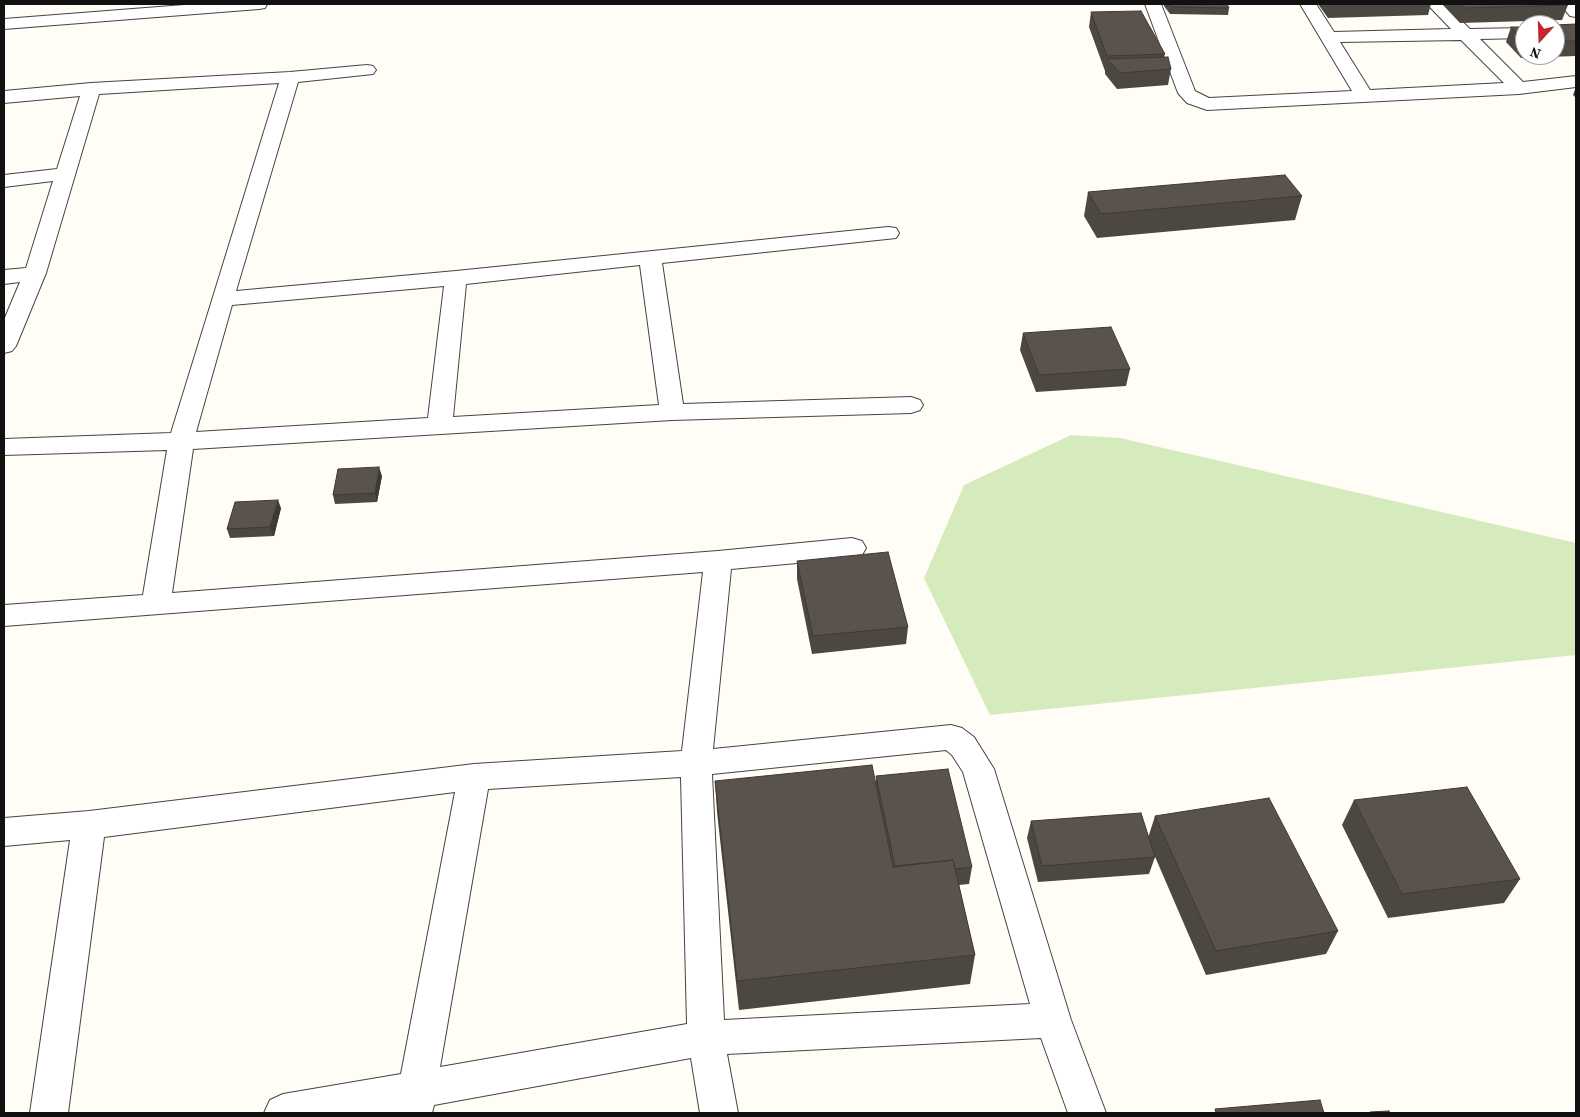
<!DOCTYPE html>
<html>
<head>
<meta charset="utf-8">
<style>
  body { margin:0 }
  #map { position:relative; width:1580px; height:1117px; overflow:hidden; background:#fffdf5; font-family:"Source Serif 4",serif }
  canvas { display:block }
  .frame { position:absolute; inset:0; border:5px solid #111; pointer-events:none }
  .north { position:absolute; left:1515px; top:15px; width:50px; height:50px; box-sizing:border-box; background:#fff; border:1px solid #a0a0a0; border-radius:50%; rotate:200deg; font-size:14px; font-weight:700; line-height:20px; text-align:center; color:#111 }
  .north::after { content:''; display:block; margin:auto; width:18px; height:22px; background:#c4262e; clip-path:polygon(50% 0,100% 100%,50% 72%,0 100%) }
</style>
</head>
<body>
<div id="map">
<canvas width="1580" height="1117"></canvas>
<div class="frame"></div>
<div class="north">N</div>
</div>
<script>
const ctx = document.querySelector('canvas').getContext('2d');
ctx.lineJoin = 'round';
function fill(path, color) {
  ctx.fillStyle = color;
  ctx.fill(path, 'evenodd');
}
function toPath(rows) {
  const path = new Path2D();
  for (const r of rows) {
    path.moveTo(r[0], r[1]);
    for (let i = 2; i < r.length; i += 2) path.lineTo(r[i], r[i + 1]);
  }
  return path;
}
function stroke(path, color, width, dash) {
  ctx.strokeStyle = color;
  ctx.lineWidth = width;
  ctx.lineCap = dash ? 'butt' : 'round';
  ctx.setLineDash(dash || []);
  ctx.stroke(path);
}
const green = toPath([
  [1071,435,1120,438,1576,543,1576,655,990,715,924,578,964,485]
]);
const street = toPath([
  [197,4,267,4,265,8,259,9,4,29,4,19,197,4],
  [1145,4,1161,4,1195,91,1209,98,1352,91,1300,4,1316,4,1334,32,1451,29,1427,4,1444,4,1470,29,1525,28,1525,38,1480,39,1523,82,1576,76,1576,87,1519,94,1207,110,1187,103,1178,93,1145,4],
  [1461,40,1504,83,1370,90,1340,42,1461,40],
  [1560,4,1576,4,1576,17,1570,16,1560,4],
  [367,65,373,66,376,70,373,74,298,82,236,291,456,271,888,227,896,228,899,233,896,238,662,263,683,404,911,397,920,400,923,405,920,410,911,413,672,420,193,449,172,593,718,551,852,538,862,541,866,548,862,555,852,558,731,569,713,749,951,725,962,728,974,737,994,769,1071,1020,1106,1113,1068,1113,1041,1038,727,1054,738,1113,700,1113,691,1058,434,1105,432,1113,394,1113,394,1112,385,1113,264,1113,270,1100,283,1094,401,1074,455,792,104,837,68,1113,30,1113,70,840,4,846,4,818,89,811,474,764,682,751,703,572,4,626,4,605,143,595,167,450,4,455,4,439,171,433,279,83,99,94,46,273,16,346,12,351,4,353,4,320,20,282,4,284,4,270,26,268,53,181,4,187,4,175,57,169,80,96,4,103,4,91,91,83,290,72,367,65],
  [640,265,659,405,453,417,466,284,640,265],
  [444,286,428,418,196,432,232,305,444,286],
  [946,750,952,755,963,772,1030,1004,724,1020,712,774,946,750],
  [681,777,687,1024,440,1067,488,789,681,777]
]);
const wall = toPath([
  [1164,4,1227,4,1229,8,1228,15,1170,14,1164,6],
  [1318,4,1431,4,1428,15,1328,18],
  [1444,4,1567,4,1568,5,1562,20,1460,23,1443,5],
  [1091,12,1165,54,1164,57,1171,69,1168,85,1117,89,1105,74,1105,71,1089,27],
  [1576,24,1576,56,1521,58,1506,42,1511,27,1525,27,1525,55,1555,55,1555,25],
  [1576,87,1576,98,1573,95],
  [1088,192,1302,196,1295,220,1097,238,1084,216],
  [1023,333,1130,369,1126,386,1036,392,1020,350],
  [382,476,377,502,335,504,333,495],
  [281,508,274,536,230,538,227,529],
  [797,561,908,627,906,644,812,654,797,579],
  [876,776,972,867,969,884,959,885,975,955,970,984,739,1010,717,812,715,781,876,782],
  [1354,800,1520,879,1504,903,1388,918,1342,825],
  [1155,816,1338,931,1326,954,1206,975,1153,852,1155,857,1149,874,1038,882,1027,838,1031,821,1148,838]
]);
const shadedWall = toPath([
  [379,467,382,476,377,502,375,493],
  [278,500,281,508,274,536,270,527]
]);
const building = toPath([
  [1170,4,1227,4,1229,8,1172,7,1170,4],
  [1461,4,1567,4,1568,5,1465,8,1461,4],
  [1141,11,1165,54,1107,56,1091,12,1141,11],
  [1576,24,1576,41,1555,41,1555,25,1576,24],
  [1511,27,1525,27,1525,41,1511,27],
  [1168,57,1171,69,1120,73,1107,59,1168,57],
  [1285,175,1302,196,1101,214,1088,192,1285,175],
  [1111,327,1130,369,1039,375,1023,333,1111,327],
  [379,467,375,493,333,495,338,469,379,467],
  [278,500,270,527,227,529,235,502,278,500],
  [888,552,908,627,813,636,797,561,888,552],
  [872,765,893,867,953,860,975,955,737,981,715,781,872,765],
  [948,769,972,867,955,869,953,860,895,866,876,776,948,769],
  [1467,787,1520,879,1402,894,1354,800,1467,787],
  [1269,798,1338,931,1216,951,1155,816,1269,798],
  [1141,813,1155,857,1042,866,1031,821,1141,813],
  [1320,1100,1324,1113,1216,1113,1215,1109,1320,1100],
  [1389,1111,1390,1113,1371,1113,1370,1112,1389,1111]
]);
fill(green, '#d5ebbd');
stroke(street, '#444', 2);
fill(street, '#fff');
fill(wall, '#4d4742');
fill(shadedWall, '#3f3936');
fill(building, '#5a524d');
stroke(building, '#3f3936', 1);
</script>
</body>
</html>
